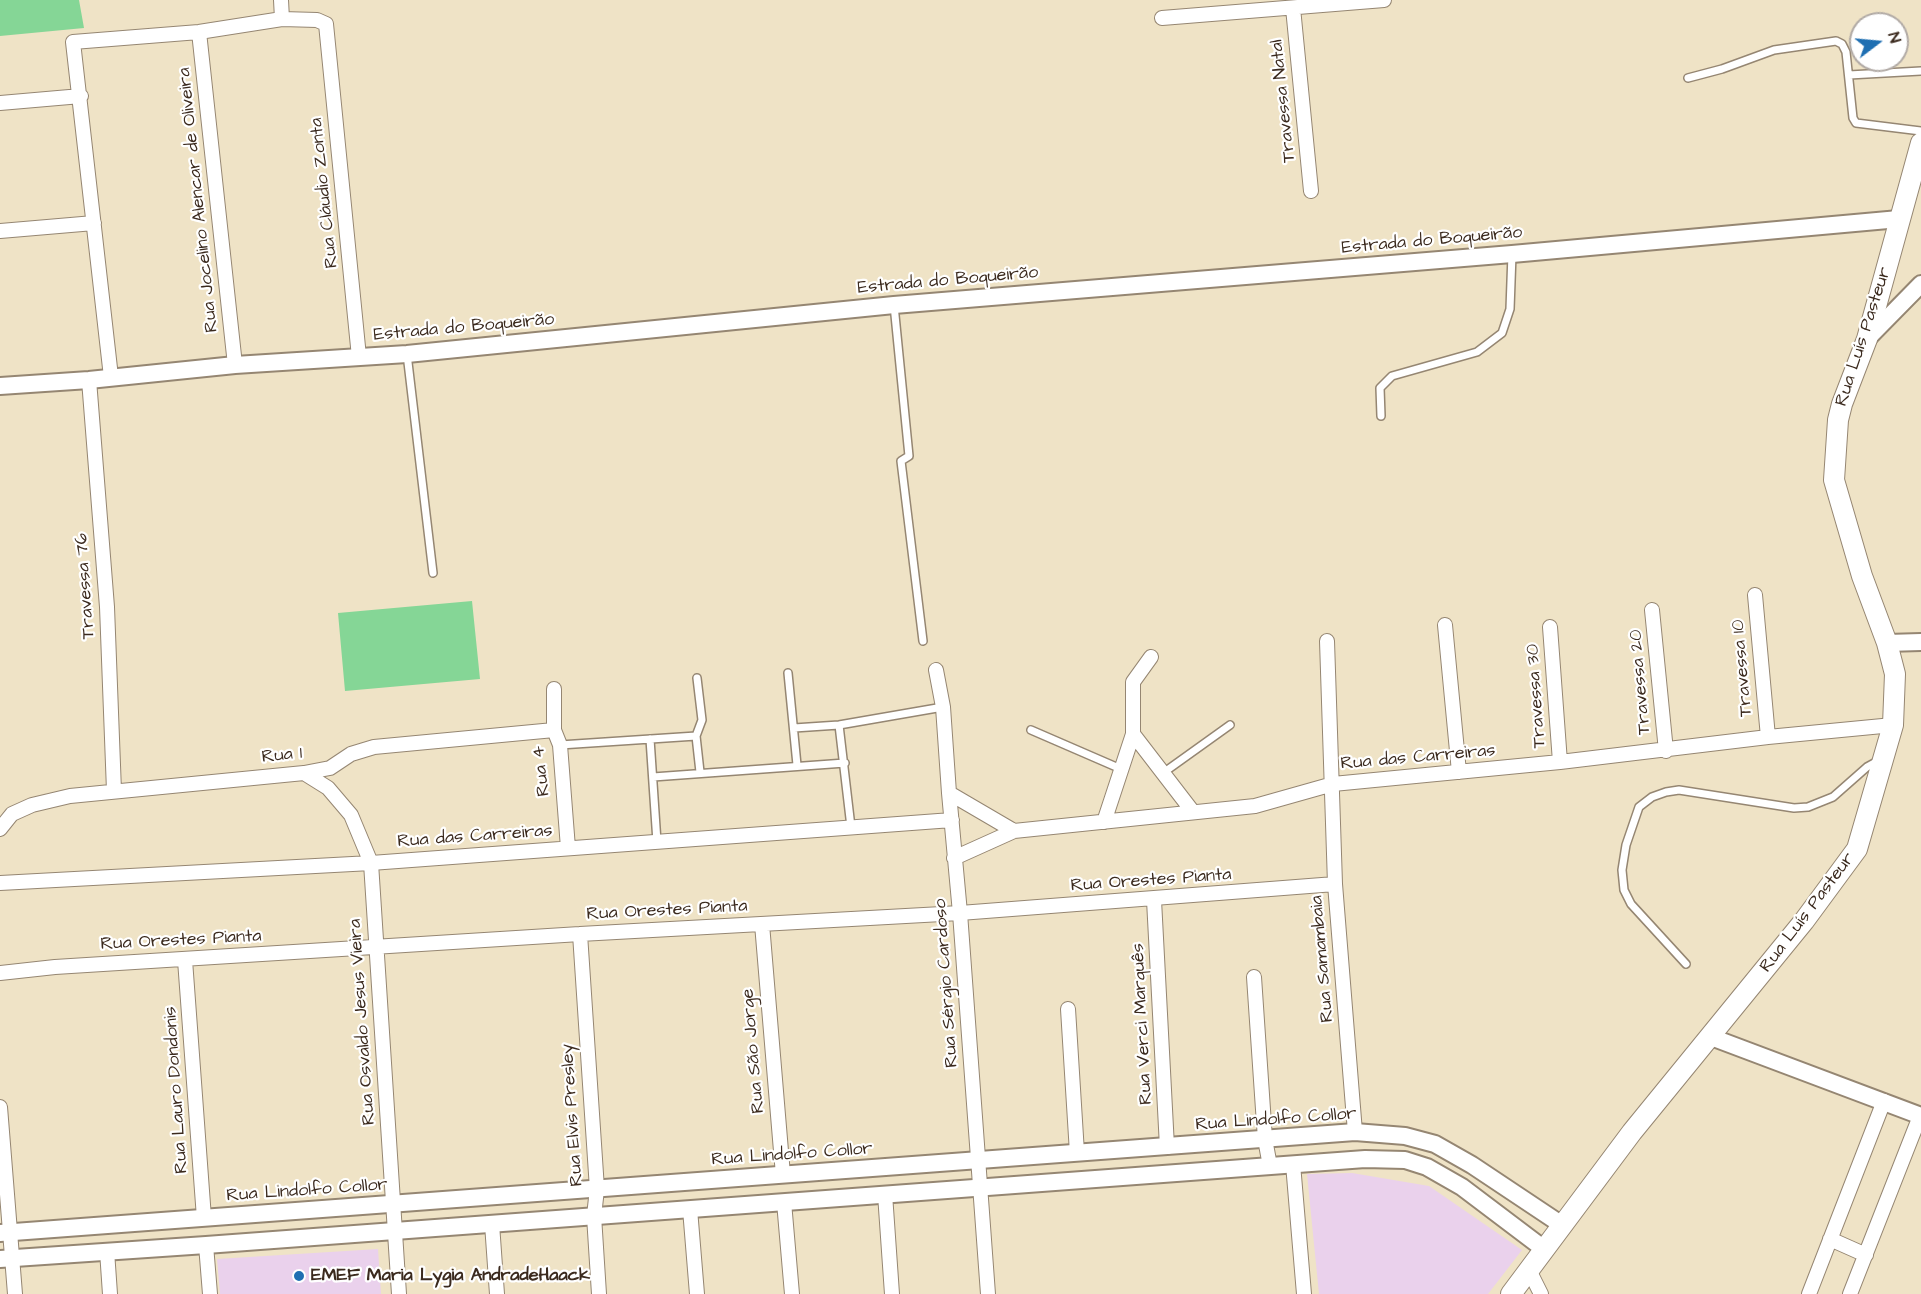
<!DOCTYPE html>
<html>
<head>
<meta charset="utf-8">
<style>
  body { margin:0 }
  #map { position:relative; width:1921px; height:1294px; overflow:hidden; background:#efe3c6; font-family:"Architects Daughter",sans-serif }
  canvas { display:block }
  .north { position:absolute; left:1849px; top:12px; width:60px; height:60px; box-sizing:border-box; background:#fff; border:2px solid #b1aaa5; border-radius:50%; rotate:74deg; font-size:16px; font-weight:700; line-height:24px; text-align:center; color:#3b2a1e }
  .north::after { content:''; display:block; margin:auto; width:21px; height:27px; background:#1f6fb2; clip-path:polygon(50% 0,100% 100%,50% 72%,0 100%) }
</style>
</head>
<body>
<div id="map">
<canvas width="1921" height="1294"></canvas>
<div class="north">N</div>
</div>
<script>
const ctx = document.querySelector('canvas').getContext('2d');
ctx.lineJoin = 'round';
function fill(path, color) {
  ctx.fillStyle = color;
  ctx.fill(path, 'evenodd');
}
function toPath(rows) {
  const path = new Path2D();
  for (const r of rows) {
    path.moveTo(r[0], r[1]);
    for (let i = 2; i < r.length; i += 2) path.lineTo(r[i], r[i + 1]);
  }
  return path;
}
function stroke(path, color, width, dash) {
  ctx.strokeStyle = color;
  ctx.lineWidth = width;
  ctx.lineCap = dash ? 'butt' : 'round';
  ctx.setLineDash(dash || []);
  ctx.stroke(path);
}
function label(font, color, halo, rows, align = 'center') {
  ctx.font = font + ' "Architects Daughter",sans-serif';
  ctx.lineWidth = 4.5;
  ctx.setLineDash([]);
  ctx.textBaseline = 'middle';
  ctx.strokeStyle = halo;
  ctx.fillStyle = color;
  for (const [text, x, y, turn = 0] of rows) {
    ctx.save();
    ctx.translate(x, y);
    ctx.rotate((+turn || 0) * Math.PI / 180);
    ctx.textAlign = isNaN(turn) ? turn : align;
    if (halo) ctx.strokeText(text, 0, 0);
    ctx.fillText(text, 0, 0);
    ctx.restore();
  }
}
const built = toPath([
  [1352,1173,1429,1186,1522,1250,1488,1294,1319,1294,1307,1174],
  [378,1249,381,1294,220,1294,217,1259]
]);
const green = toPath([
  [0,0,79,0,84,28,0,36],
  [472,601,480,679,345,691,338,613]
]);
const service = toPath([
  [1849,75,1921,71],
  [1688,78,1722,69,1774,50,1836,41,1842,44,1846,52,1853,118,1856,123,1921,131],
  [894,305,909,456,901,461,923,641],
  [407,354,433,573],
  [1381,416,1380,388,1392,376,1477,352,1502,333,1510,309,1512,254],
  [788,673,797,765],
  [697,678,702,720,696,736,700,772],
  [839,725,851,827],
  [794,728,839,725,943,707],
  [1031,730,1121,769],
  [650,739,657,842],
  [560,745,696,736],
  [1163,773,1230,725],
  [653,777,845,763],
  [1686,964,1631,904,1624,890,1622,870,1626,845,1639,807,1652,797,1666,792,1679,790,1794,808,1808,807,1833,797,1867,767,1878,761]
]);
const minor = toPath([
  [281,0,282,19],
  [1293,8,1311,191],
  [1162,18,1384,0],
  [199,32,235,365],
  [0,103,81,96],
  [0,231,94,223],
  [111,377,73,42,199,32,282,19,317,20,326,24,359,357],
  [89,380,107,607,114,791],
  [1755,595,1768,737],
  [1652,610,1666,751],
  [1445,625,1459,772],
  [1550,627,1560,762],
  [1327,641,1335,884,1355,1132],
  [936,670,943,707,949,793,960,913,988,1294],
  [554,689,554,730,560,745,568,848],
  [1133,734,1193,812],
  [304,773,328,788,351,815,371,863,399,1294],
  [949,793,1014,831],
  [1104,822,1133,734,1133,682,1151,657],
  [0,829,12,814,32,805,70,796,304,773,330,768,351,754,374,747,554,730],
  [954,858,1014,831,1255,806,1333,784,1560,762,1768,737,1893,725],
  [0,883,371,863,952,820],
  [1154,900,1167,1147],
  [762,924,783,1175],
  [580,934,597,1189,594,1216,599,1294],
  [185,960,204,1218],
  [0,973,55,967,580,934,960,913,1335,884],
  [1254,977,1265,1139,1270,1166],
  [1068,1009,1077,1153],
  [0,1107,15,1294],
  [1293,1164,1304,1294],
  [885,1194,892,1294],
  [784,1202,792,1294],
  [690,1209,697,1294],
  [492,1224,497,1294],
  [1830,1239,1866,1255],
  [206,1245,210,1294],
  [107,1251,110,1294],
  [1529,1270,1541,1294],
  [1809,1294,1884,1101],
  [1850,1294,1920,1116]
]);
const tertiary = toPath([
  [1867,339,1921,284],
  [0,386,89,380,235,365,407,354,894,305,1512,254,1899,219],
  [1887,643,1921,642],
  [1711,1037,1921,1116],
  [0,1233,1355,1132,1405,1136,1435,1144,1472,1165,1562,1225],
  [0,1259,206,1245,1365,1159,1405,1160,1427,1167,1462,1187,1544,1249]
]);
const secondary = toPath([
  [1511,1294,1632,1132,1804,921,1857,849,1893,725,1895,674,1887,643,1862,576,1834,480,1838,420,1842,404,1867,339,1921,143]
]);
const markers = [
  [299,1276,6,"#1f6fb2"]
];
const streetNames = [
  ["Travessa Natal",1284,101,-96],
  ["Rua Cláudio Zonta",325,193,-96],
  ["Rua Jocelino Alencar de Oliveira",199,200,-96],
  ["Estrada do Boqueirão",1432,241,-5],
  ["Estrada do Boqueirão",948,281,-5],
  ["Estrada do Boqueirão",464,328,-5],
  ["Rua Luís Pasteur",1864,337,-72],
  ["Travessa 76",86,586,-94],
  ["Travessa 10",1743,668,-95],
  ["Travessa 20",1641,682,-95],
  ["Travessa 30",1537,696,-94],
  ["Rua 1",282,756,-6],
  ["Rua das Carreiras",1418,758,-5],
  ["Rua 4",542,771,-97],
  ["Rua das Carreiras",475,837,-4],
  ["Rua Orestes Pianta",1151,881,-4],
  ["Rua Orestes Pianta",667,911,-3],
  ["Rua Luís Pasteur",1808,913,-53],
  ["Rua Orestes Pianta",181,941,-3],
  ["Rua Samambaia",1323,959,-95],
  ["Rua Sérgio Cardoso",947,983,-94],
  ["Rua Osvaldo Jesus Vieira",363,1022,-94],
  ["Rua Verci Marquês",1143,1024,-93],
  ["Rua São Jorge",754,1051,-95],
  ["Rua Lauro Dondonis",177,1090,-94],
  ["Rua Elvis Presley",573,1115,-94],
  ["Rua Lindolfo Collor",1276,1120,-4],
  ["Rua Lindolfo Collor",792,1155,-4],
  ["Rua Lindolfo Collor",307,1191,-4]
];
const poiNames = [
  ["EMEF Maria Lygia AndradeHaack",311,1276]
];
fill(built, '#ead1ec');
fill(green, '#85d696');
stroke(service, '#958672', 10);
stroke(minor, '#958672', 16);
stroke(tertiary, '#958672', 20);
stroke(secondary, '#958672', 22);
stroke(service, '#fff', 7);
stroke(minor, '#fff', 14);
stroke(tertiary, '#fff', 16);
stroke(secondary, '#fff', 20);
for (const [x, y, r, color] of markers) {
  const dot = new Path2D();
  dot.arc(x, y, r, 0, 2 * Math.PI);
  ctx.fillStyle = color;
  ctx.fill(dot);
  stroke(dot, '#fff', 2);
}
label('18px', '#3b2a1e', '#fff', streetNames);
label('bold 18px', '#3b2a1e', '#fff', poiNames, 'left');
</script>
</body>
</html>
